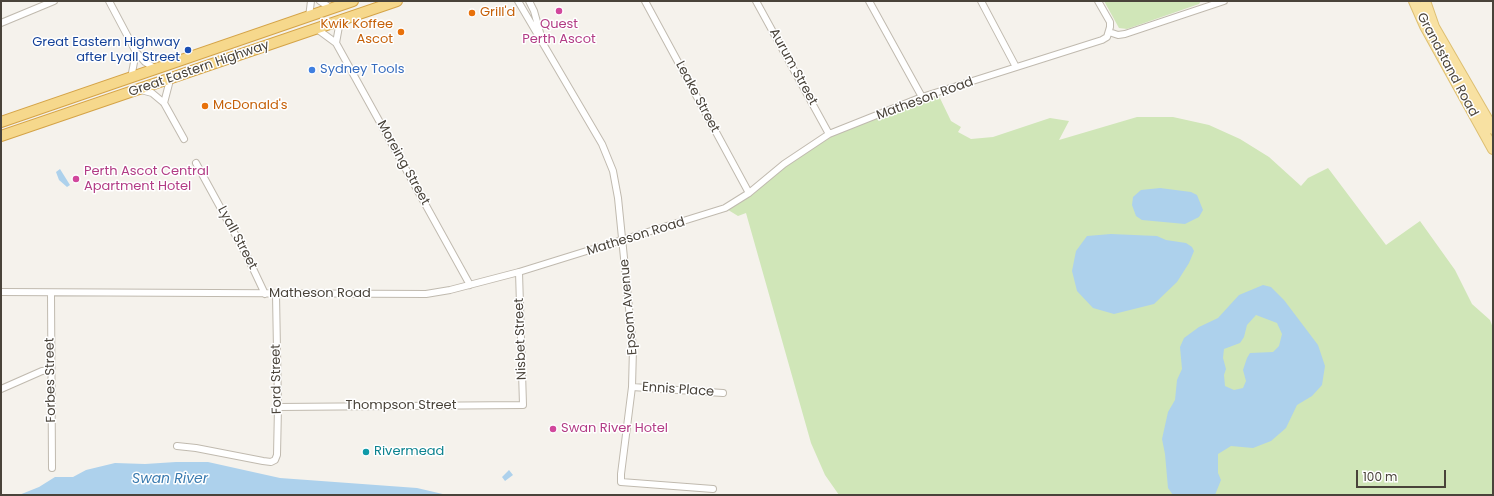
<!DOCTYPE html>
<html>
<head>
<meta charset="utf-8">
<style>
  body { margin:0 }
  #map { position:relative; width:1494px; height:496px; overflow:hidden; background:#f5f2ec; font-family:Poppins,sans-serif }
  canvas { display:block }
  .frame { position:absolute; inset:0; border:2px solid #49433a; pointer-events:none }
  .scale { position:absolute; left:1356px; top:470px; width:90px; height:18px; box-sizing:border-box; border:2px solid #49433a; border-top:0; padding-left:5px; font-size:12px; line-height:14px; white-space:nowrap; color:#49433a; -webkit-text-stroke:3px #fff; paint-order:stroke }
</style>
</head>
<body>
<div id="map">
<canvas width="1494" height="496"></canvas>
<div class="frame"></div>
<div class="scale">100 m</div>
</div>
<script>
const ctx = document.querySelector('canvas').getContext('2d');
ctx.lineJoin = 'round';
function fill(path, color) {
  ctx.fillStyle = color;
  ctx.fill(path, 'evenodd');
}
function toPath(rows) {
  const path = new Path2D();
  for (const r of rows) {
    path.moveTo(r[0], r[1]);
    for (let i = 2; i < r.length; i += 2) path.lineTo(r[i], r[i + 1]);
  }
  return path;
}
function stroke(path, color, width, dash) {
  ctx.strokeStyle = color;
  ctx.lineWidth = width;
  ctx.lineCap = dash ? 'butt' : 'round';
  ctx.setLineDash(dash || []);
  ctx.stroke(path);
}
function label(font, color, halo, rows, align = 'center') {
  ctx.font = font + ' Poppins,sans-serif';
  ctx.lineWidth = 3;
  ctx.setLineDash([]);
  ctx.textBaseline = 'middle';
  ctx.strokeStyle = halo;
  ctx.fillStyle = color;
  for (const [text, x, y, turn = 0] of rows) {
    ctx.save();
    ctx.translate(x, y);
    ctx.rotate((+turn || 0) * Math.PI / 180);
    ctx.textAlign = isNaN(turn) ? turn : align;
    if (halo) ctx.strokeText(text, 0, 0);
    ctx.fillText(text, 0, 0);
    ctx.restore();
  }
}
const green = toPath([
  [1104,1,1201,1,1199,4,1127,29,1119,28],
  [937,92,951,121,961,127,958,132,971,139,993,137,1050,118,1069,121,1059,140,1137,117,1173,117,1209,125,1240,139,1269,157,1301,186,1308,178,1328,168,1386,245,1420,221,1455,270,1472,304,1490,320,1493,328,1493,495,839,495,825,475,811,443,746,213,738,216,725,208,829,134]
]);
const water = toPath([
  [60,169,70,185,67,187,59,180,56,172],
  [1160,188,1191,192,1197,195,1203,210,1199,217,1185,224,1142,220,1136,216,1132,205,1133,197,1141,190],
  [1111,234,1157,236,1166,240,1186,243,1192,247,1194,251,1189,263,1177,282,1154,304,1114,314,1093,308,1077,291,1072,271,1076,251,1087,236],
  [1263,285,1271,287,1284,300,1318,345,1325,366,1322,385,1312,396,1297,405,1286,428,1271,441,1253,448,1231,446,1218,454,1218,473,1221,480,1215,495,1173,495,1168,488,1165,454,1162,439,1168,412,1175,400,1177,380,1182,369,1180,347,1184,338,1199,327,1218,318,1239,295],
  [1256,315,1277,323,1282,334,1279,346,1273,352,1250,353,1247,358,1243,370,1246,381,1243,388,1234,390,1225,386,1224,375,1226,369,1223,358,1224,349,1240,343,1244,337,1247,325],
  [176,462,208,462,280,478,417,488,447,495,19,495,39,487,55,477,73,477,86,470,115,463,145,464],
  [509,470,513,475,505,481,502,477]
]);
const minor = toPath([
  [109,1,136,52,145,62,156,69],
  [320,1,332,9],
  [518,1,602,144,613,171,618,198,633,348,632,387,621,474,621,482,713,489],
  [529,1,534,11,541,36],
  [645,1,749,193],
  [756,1,829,134],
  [869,1,922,97],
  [981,1,1016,67],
  [309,17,311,1],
  [1,23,54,1],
  [317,29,336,43,470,285],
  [1109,32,1118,35,1125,34,1224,1],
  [336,43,340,21],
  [131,78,136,52],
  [141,90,152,93,164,103,184,139],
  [164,103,170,80],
  [196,163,248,258,265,294],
  [1,292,426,294,450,290,519,272,725,208,749,193,784,164,829,134,922,97,1102,40,1107,37,1110,27,1110,22,1098,1],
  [51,293,52,468],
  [632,387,723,393],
  [1,389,42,371,51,370],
  [278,407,523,405,519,272],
  [177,446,196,448,263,461,271,462,275,460,277,455,278,407,276,294]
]);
const primary = toPath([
  [1414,1,1425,26,1493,149],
  [1425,1,1434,27,1493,129]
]);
const trunk = toPath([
  [1,122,353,1],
  [1,136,397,1]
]);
const markers = [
  [559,11,4,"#d1479c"],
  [472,13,4,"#e8710a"],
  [401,32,4,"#e8710a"],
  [188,50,4,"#1a4fb4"],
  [312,70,4,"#3f7fe0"],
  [205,106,4,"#e8710a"],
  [76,179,4,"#d1479c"],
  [553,429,4,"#d1479c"],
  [366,452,4,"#0f9aa8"]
];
const foodNames = [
  ["Grill'd",480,13],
  ["Kwik Koffee",393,25,"right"],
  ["Ascot",393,40,"right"],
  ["McDonald's",213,106]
];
const hotelNames = [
  ["Quest",559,25,"center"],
  ["Perth Ascot",559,40,"center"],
  ["Perth Ascot Central",84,172],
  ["Apartment Hotel",84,187],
  ["Swan River Hotel",561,429]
];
const transitNames = [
  ["Great Eastern Highway",180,43],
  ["after Lyall Street",180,58]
];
const streetNames = [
  ["Grandstand Road",1447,65,62],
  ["Aurum Street",793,67,61],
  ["Great Eastern Highway",199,69,-19],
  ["Leake Street",697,97,62],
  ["Matheson Road",925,99,-20],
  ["Moreing Street",403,163,61],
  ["Matheson Road",636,237,-17],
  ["Lyall Street",237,238,62],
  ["Matheson Road",320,294],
  ["Epsom Avenue",629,307,-95],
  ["Nisbet Street",521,339,-92],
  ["Ford Street",277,379,-91],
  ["Forbes Street",51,380,-91],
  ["Ennis Place",678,390,4],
  ["Thompson Street",401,406]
];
const shopNames = [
  ["Sydney Tools",320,70]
];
const cultureNames = [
  ["Rivermead",374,452]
];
const waterNames = [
  ["Swan River",170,479]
];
fill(green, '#d0e6b8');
fill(water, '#add1ec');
stroke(minor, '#c0baaf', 8);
stroke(primary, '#ddbf72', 12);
stroke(trunk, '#d4a347', 12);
stroke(minor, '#fff', 6);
stroke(primary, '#f8e1a2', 10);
stroke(trunk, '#f6d88c', 10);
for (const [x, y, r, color] of markers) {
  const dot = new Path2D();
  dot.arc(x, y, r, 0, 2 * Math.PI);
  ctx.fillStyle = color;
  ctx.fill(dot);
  stroke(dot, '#fff', 1.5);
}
label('13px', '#c56008', '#fff', foodNames, 'left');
label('13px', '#b23c85', '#fff', hotelNames, 'left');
label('13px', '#164399', '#fff', transitNames, 'right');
label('13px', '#49433a', '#fff', streetNames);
label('13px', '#366cbe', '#fff', shopNames, 'left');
label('13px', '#0d838f', '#fff', cultureNames, 'left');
label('italic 14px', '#397aaf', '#fff', waterNames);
</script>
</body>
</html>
